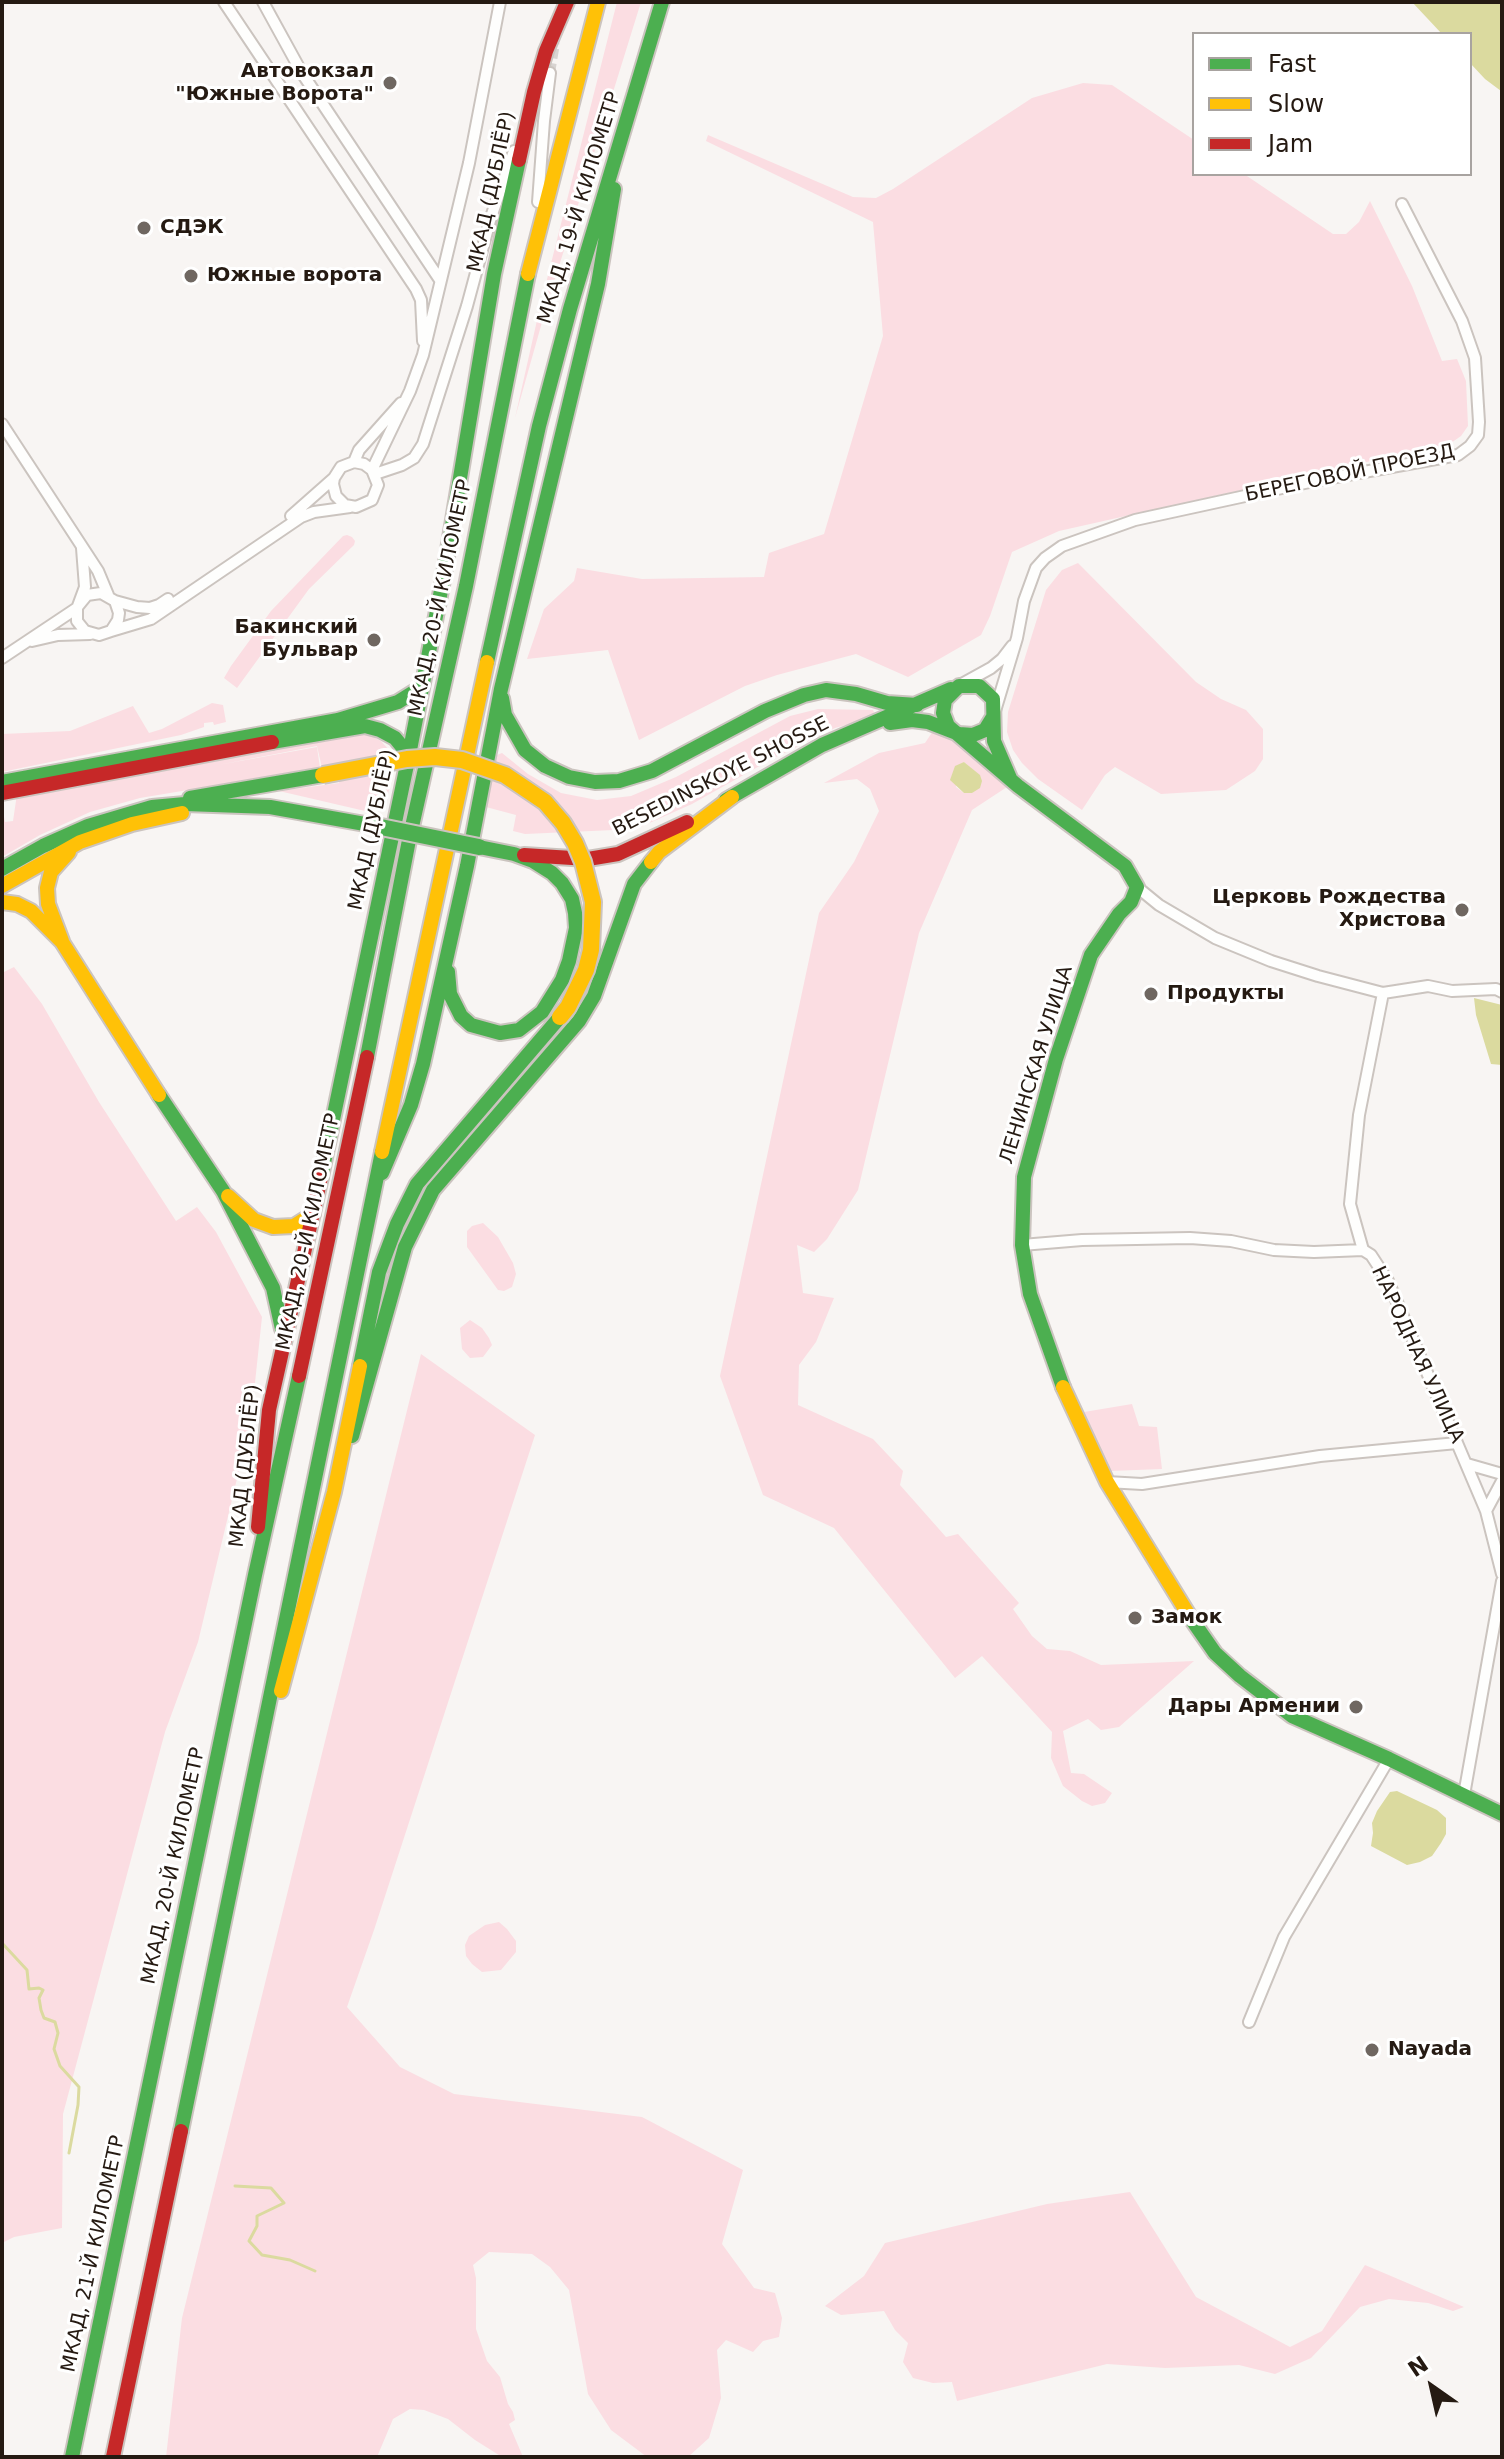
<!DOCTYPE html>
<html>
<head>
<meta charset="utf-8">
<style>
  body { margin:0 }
  #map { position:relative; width:1504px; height:2459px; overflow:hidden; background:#f8f5f3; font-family:"DejaVu Sans",sans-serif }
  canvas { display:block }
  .frame { position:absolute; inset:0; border:4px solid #251a12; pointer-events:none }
  .legend { position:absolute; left:1192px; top:32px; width:280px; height:144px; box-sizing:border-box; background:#fff; border:2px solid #a8a3a0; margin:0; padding:10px 14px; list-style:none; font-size:24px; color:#251a12 }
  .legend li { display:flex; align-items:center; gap:16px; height:40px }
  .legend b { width:40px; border:2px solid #a8a3a0 }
  .north { position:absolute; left:1392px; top:2347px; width:80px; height:80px; -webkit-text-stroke:6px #fff; paint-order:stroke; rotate:326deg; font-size:22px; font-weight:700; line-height:32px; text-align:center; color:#251a12 }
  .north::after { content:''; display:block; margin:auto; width:28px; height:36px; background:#251a12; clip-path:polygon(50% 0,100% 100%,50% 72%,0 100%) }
</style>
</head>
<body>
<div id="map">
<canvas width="1504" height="2459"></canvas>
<div class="frame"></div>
<ul class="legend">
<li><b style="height:10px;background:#4caf50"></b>Fast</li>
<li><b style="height:10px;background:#ffc107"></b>Slow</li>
<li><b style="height:10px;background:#c62828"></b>Jam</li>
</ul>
<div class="north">N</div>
</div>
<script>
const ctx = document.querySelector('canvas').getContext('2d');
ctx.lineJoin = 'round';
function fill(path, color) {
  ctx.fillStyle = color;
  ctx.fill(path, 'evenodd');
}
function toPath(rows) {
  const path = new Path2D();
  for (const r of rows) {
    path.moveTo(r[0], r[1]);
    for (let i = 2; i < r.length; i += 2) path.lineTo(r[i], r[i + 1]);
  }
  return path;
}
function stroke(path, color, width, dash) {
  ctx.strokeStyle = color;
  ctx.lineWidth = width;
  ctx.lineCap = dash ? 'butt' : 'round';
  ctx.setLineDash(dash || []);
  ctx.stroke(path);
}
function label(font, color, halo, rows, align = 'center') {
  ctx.font = font + ' "DejaVu Sans",sans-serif';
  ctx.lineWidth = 6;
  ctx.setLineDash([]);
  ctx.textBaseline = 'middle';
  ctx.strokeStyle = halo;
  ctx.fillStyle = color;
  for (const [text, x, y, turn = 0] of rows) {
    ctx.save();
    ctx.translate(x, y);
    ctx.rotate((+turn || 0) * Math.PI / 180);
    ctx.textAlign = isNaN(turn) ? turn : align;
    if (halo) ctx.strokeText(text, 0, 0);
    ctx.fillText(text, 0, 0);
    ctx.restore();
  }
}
const green = toPath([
  [617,2,641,2,546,308,515,418,540,307],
  [1083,83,1112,85,1194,140,1194,174,1244,174,1333,234,1346,234,1359,222,1370,201,1412,286,1442,361,1457,359,1466,381,1468,426,1461,436,1451,443,1059,531,1012,552,990,616,981,635,908,677,856,654,777,675,745,686,639,740,608,650,527,659,544,609,574,581,577,568,642,579,764,577,769,553,824,534,883,336,873,222,706,141,708,135,853,197,876,198,893,189,1032,98],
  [347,535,352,537,355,541,354,545,309,589,237,688,224,678,231,666,271,611,343,536],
  [1078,563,1196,682,1221,699,1246,710,1263,729,1263,759,1255,771,1226,790,1161,794,1115,767,1105,775,1082,810,1038,779,1022,763,1013,750,1007,732,1008,712,1046,590,1062,570],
  [212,703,223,705,226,722,214,725,213,722,204,723,204,727,181,735,2,772,2,734,70,731,133,706,149,733,162,729],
  [818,709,873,710,875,714,872,718,835,728,772,759,692,804,636,829,525,834,513,831,516,815,486,807,494,758,497,755,502,753,528,774,561,793,597,800,631,796,676,777,790,716],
  [935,728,955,737,988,763,1007,787,972,810,919,933,858,1190,827,1239,814,1252,797,1245,803,1293,834,1298,816,1342,799,1365,798,1405,873,1439,903,1471,900,1485,946,1537,958,1534,1019,1603,1013,1609,1032,1636,1047,1649,1070,1651,1101,1665,1194,1661,1119,1727,1101,1730,1088,1719,1063,1731,1071,1773,1084,1774,1112,1793,1105,1803,1092,1806,1082,1801,1063,1786,1051,1758,1052,1732,982,1656,955,1678,834,1528,763,1495,720,1376,819,913,854,862,879,811,870,789,857,779,824,783,879,753,925,743],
  [964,762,979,775,972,793,964,793,956,787],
  [349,732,366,733,381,741,389,750,394,766,388,794,365,811,279,791,339,783,336,765,322,768,317,746,218,765,317,747,320,768,140,798,90,812,40,835,2,857,2,806,5,822,13,821,17,794],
  [14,967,42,1004,99,1102,176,1221,197,1207,216,1232,262,1317,251,1420,198,1642,165,1732,63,2114,62,2228,14,2237,2,2243,2,973],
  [483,1223,498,1237,513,1263,516,1274,512,1287,504,1291,498,1290,467,1247,467,1231,472,1226],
  [470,1320,482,1328,489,1338,492,1345,483,1357,470,1358,462,1349,460,1328],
  [421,1354,535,1435,374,1930,347,2007,400,2067,454,2094,642,2117,743,2170,722,2244,754,2288,775,2293,782,2318,779,2337,763,2341,753,2352,726,2340,717,2350,721,2398,709,2438,688,2457,647,2457,611,2430,588,2394,569,2290,550,2267,532,2254,489,2252,473,2265,476,2278,476,2329,487,2361,500,2377,508,2404,513,2412,515,2420,509,2424,523,2457,502,2457,475,2440,448,2419,424,2410,410,2409,393,2419,377,2457,166,2457,182,2318],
  [1132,1404,1139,1426,1157,1427,1162,1469,1110,1471,1084,1412],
  [499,1922,507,1929,516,1941,516,1952,501,1970,482,1972,472,1964,466,1956,465,1945,469,1936,485,1925],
  [1130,2192,1196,2297,1290,2347,1322,2331,1365,2265,1464,2307,1453,2311,1428,2303,1389,2299,1360,2307,1311,2358,1275,2374,1239,2365,1165,2368,1107,2364,957,2401,952,2382,933,2383,913,2378,903,2362,908,2343,895,2330,884,2311,841,2315,825,2306,864,2276,885,2243,1047,2204]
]);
const water = toPath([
  [1412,2,1502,2,1502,101,1501,91,1485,79,1470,63,1470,34,1442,34],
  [964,762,980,775,982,781,980,788,972,793,964,793,950,780,955,766],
  [1474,998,1502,1005,1502,1065,1491,1064,1476,1015],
  [1397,1791,1437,1810,1446,1818,1446,1834,1441,1843,1432,1856,1420,1862,1407,1865,1371,1846,1373,1833,1372,1823,1377,1811,1390,1792]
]);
const stream = toPath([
  [2,1926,2,1932],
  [2,1943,27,1970,29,1989,39,1988,43,1990,39,1998,41,2010,44,2018,55,2022,58,2033,54,2049,60,2066,79,2087,78,2105,69,2153],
  [235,2186,271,2188,284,2203,257,2216,257,2226,249,2241,262,2255,290,2260,315,2271]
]);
const streetTunnel = toPath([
  [550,73,555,43]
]);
const street = toPath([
  [224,2,416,289,421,300,423,341],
  [263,2,302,73,440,280],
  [538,202,544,121,550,73],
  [2,424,98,571,108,595],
  [354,462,364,464,372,470,378,485,372,500,356,507,345,505,336,496,333,484,334,478,341,467,354,462,359,450,401,403],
  [372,470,410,391,423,355,469,163,500,2],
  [375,474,402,465,414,458,423,444,467,306,491,217,514,151],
  [291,516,334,478],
  [115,601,137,607,150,608,159,605,168,599],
  [78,606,87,595,101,593,115,601,119,613,118,620,111,631,99,635,85,631,77,621,77,608,78,606,85,587,82,548],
  [111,631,151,619,301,517,314,512,350,507],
  [32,641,58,635,90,634],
  [2,658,77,608],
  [962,684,991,668,1002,659,1012,646],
  [995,711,1017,638,1024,601,1036,568,1045,558,1062,546,1135,520,1314,481,1458,455,1470,446,1478,435,1479,422,1475,358,1462,321,1402,204],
  [1137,887,1159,905,1215,938,1271,961,1318,976,1383,993,1428,986,1452,991,1496,989,1502,992],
  [1383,993,1359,1115,1350,1204,1363,1250,1371,1255,1388,1281,1486,1511,1502,1574],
  [1022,1245,1082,1240,1190,1238,1231,1241,1274,1250,1314,1252,1363,1250],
  [1467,1464,1502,1474],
  [1107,1482,1142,1484,1320,1456,1457,1443],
  [1486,1511,1502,1481],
  [1464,1795,1502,1581],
  [1249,2022,1284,1937,1389,1759]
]);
const fast = toPath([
  [487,662,539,426,570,309,662,2],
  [502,698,505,715,525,750,545,766,569,777,595,782,619,781,652,771,765,711,804,695,826,690,856,694,887,703,917,705],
  [890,723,912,720,928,722,959,734,973,735,985,730,993,717],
  [272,742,365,726,380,730,395,738,409,755],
  [1010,778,994,741,993,699,979,686,959,686,945,700,943,713,948,726,1018,786,1125,866,1137,887,1131,902,1119,914,1091,955,1056,1059,1024,1177,1022,1245,1030,1294,1063,1387],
  [2,782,338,720,398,702,422,687],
  [190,798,323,775],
  [726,800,822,745,951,689],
  [2,869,43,846,88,826,152,807,185,804,270,807,376,826],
  [448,972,450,994,461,1016,471,1025,500,1033,519,1030,542,1012,562,980,569,961,576,928,575,913,572,899,562,883,552,873,533,861,514,854,479,847],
  [367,1057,409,840,466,586,528,274],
  [159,1095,223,1191,273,1288,282,1329],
  [382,1173,411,1105,423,1064,467,866,501,689,598,284,614,189],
  [321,1177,409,755,443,580,494,274,519,160],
  [360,1366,379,1272,397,1224,417,1184,560,1017],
  [352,1436,405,1247,433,1190,579,1021,594,996,634,884,651,862],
  [1190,1617,1215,1653,1240,1676,1292,1716,1389,1759,1502,1814],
  [181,2131,382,1152],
  [72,2457,255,1575,299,1376]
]);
const slow = toPath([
  [528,274,598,2],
  [651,862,659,852,732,797],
  [2,886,80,842,132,824,182,813],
  [2,902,17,904,31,911,62,942,159,1095],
  [62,941,48,904,47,888,51,872,69,852],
  [382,1152,487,662],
  [228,1196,254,1220,273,1227,294,1226,313,1214],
  [1063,1387,1107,1482,1190,1617],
  [281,1691,334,1492,360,1366]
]);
const jam = toPath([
  [519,160,534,92,546,51,567,2],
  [2,793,272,742],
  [524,855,588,859,618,854,687,822],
  [299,1376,367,1057],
  [258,1527,269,1410,321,1177],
  [113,2457,181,2131]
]);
const fastBridge = toPath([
  [376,826,479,847]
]);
const slowBridge = toPath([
  [323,775,407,759,435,757,462,760,505,775,545,802,563,823,575,843,583,862,593,902,591,950,586,970,568,1007,560,1017]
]);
const markers = [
  [390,83,8,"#6f6761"],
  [144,228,8,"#6f6761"],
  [191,276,8,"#6f6761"],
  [374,640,8,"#6f6761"],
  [1462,910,8,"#6f6761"],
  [1151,994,8,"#6f6761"],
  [1135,1618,8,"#6f6761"],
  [1356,1707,8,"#6f6761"],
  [1372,2050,8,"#6f6761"]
];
const poiNames = [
  ["Автовокзал",374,72,"right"],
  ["\"Южные Ворота\"",374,95,"right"],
  ["СДЭК",160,228],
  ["Южные ворота",207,276],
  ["Бакинский",358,628,"right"],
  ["Бульвар",358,651,"right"],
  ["Церковь Рождества",1446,898,"right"],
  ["Христова",1446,921,"right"],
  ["Продукты",1167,994],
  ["Замок",1151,1618],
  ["Дары Армении",1340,1707,"right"],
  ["Nayada",1388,2050]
];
const streetNames = [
  ["МКАД (ДУБЛЁР)",492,192,-78],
  ["МКАД, 19-Й КИЛОМЕТР",580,208,-73],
  ["БЕРЕГОВОЙ ПРОЕЗД",1350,474,-12],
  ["МКАД, 20-Й КИЛОМЕТР",441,598,-78],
  ["BESEDINSKOYE SHOSSE",721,777,-27],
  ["МКАД (ДУБЛЁР)",373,830,-78],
  ["ЛЕНИНСКАЯ УЛИЦА",1037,1065,-73],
  ["МКАД, 20-Й КИЛОМЕТР",309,1232,-78],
  ["НАРОДНАЯ УЛИЦА",1417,1355,65],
  ["МКАД (ДУБЛЁР)",246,1466,-84],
  ["МКАД, 20-Й КИЛОМЕТР",174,1866,-78],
  ["МКАД, 21-Й КИЛОМЕТР",94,2254,-78]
];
fill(green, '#fbdde2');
fill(water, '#dbda9f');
stroke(stream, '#dbda9f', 3);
stroke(streetTunnel, '#d8d4d1', 10, [10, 5]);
stroke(street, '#cbc4bf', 14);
stroke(fast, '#cbc4bf', 18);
stroke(slow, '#cbc4bf', 18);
stroke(jam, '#cbc4bf', 18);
stroke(street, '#fefefd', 10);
stroke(fast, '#4caf50', 14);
stroke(slow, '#ffc107', 14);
stroke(jam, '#c62828', 14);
stroke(fastBridge, '#cbc4bf', 20, []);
stroke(slowBridge, '#cbc4bf', 20, []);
stroke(fastBridge, '#4caf50', 16);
stroke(slowBridge, '#ffc107', 16);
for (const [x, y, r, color] of markers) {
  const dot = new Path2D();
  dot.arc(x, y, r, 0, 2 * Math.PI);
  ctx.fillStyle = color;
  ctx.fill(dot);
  stroke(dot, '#fff', 3);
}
label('bold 20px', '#251a12', '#fff', poiNames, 'left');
label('20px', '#251a12', '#fff', streetNames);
</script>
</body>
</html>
